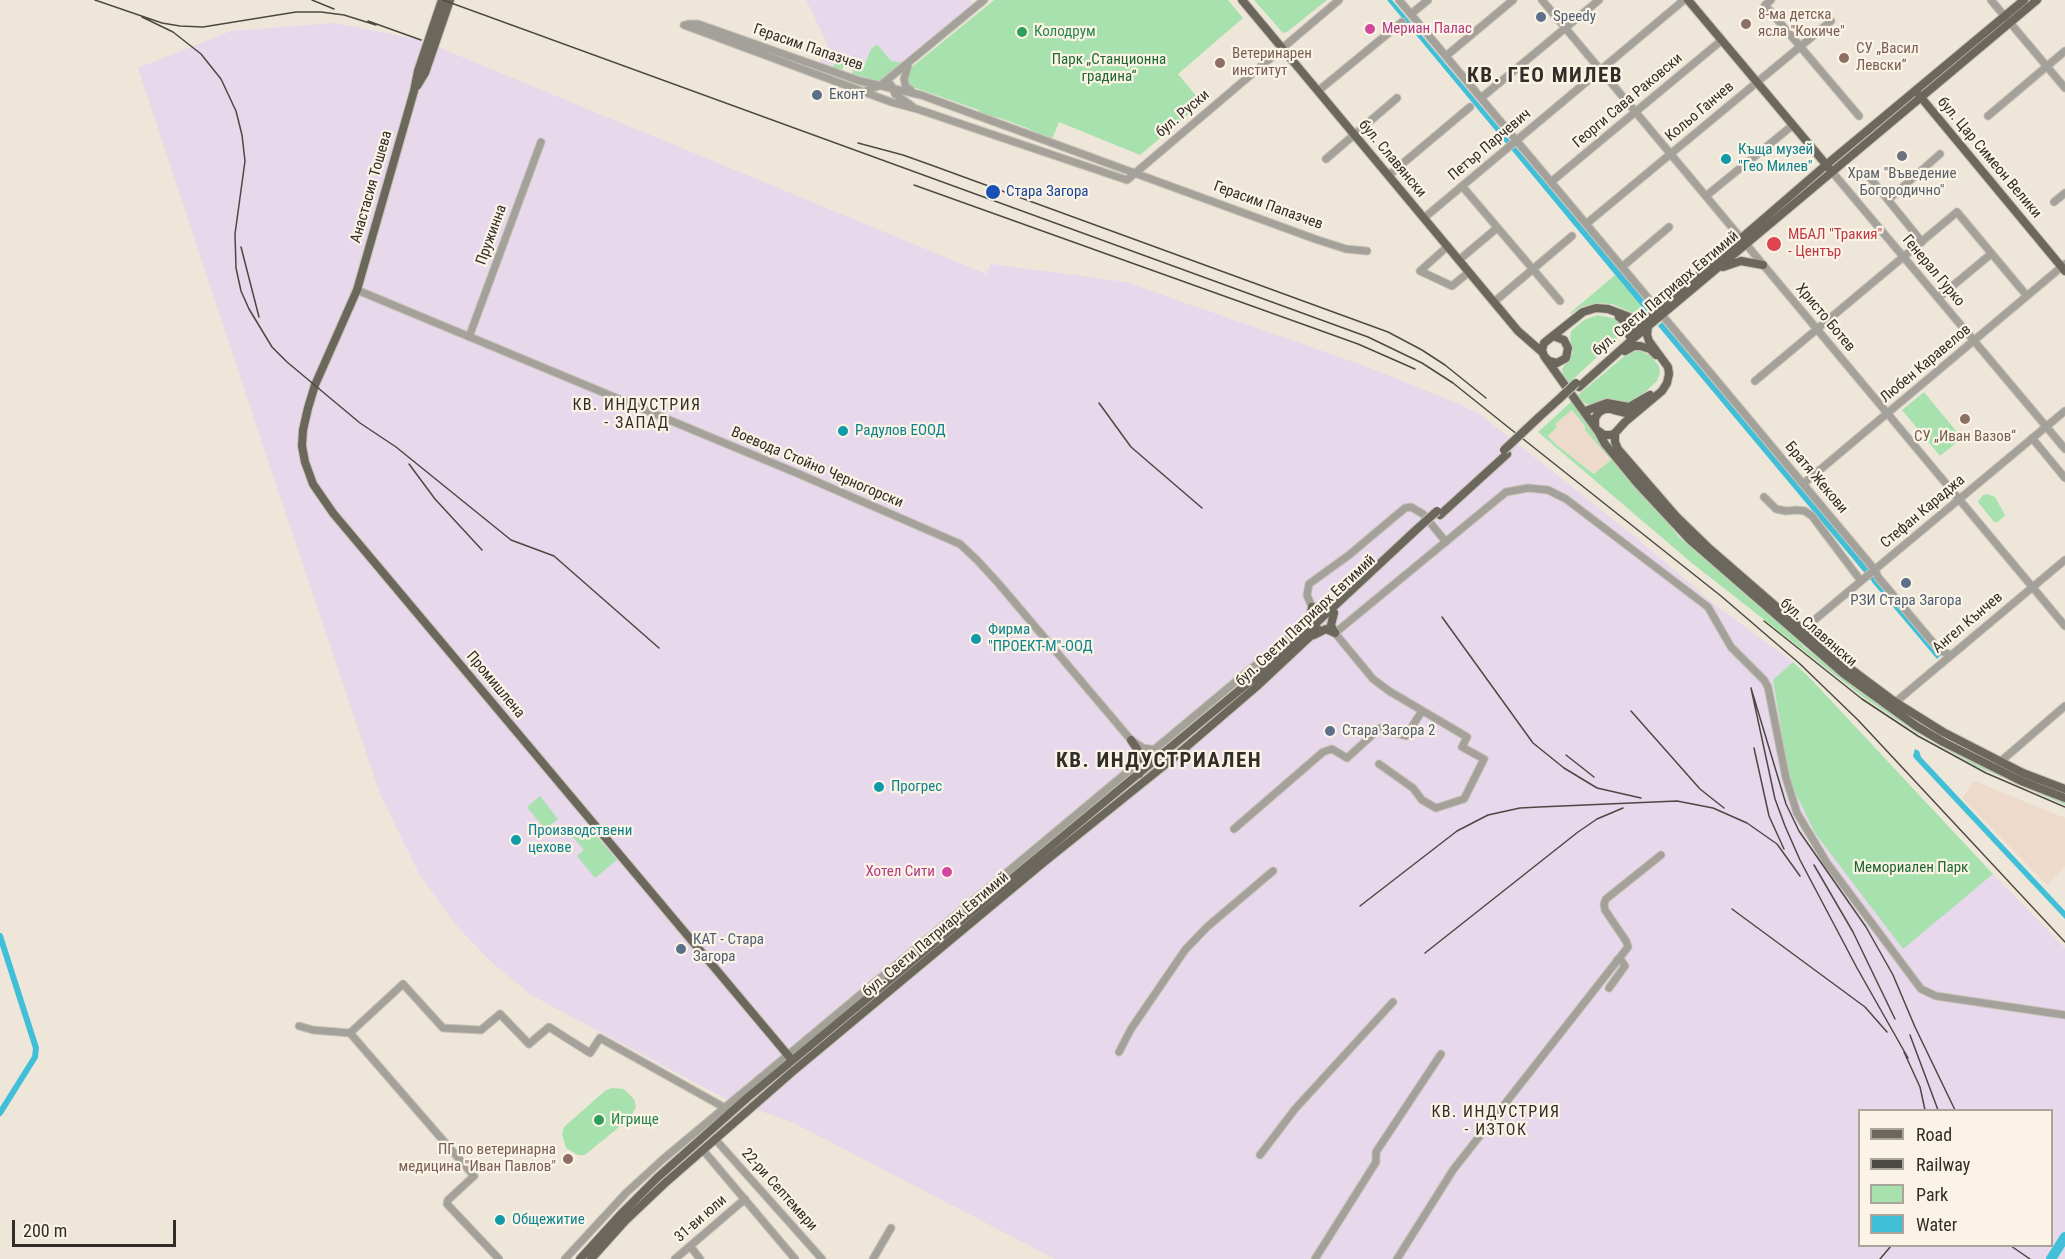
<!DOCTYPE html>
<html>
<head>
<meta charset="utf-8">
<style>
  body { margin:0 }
  #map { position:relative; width:2065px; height:1259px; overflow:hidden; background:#eee7d9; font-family:"Roboto Condensed",sans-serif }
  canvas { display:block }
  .legend { position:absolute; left:1858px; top:1109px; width:195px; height:138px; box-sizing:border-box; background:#fbf4e6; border:2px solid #aaa59a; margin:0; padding:8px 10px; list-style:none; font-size:18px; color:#312e29 }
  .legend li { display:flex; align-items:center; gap:12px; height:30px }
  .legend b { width:30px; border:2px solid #aaa59a }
  .scale { position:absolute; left:12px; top:1220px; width:164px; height:27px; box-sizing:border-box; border:3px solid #312e29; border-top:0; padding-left:8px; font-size:18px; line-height:21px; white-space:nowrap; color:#312e29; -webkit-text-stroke:4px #fbf4e6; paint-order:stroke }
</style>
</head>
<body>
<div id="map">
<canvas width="2065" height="1259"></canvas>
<ul class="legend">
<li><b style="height:8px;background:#6c675d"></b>Road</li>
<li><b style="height:8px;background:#4c4942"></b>Railway</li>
<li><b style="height:16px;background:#a7e2ae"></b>Park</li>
<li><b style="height:16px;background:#42bfd8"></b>Water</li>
</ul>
<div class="scale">200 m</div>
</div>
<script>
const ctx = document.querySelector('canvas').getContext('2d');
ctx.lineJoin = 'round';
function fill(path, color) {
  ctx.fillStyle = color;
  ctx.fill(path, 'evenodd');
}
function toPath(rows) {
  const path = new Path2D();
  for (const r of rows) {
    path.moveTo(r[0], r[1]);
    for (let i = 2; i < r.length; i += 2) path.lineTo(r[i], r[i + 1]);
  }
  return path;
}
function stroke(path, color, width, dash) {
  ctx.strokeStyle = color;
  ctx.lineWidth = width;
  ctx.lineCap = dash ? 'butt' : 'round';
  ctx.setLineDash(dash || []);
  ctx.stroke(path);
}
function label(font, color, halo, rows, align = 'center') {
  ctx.font = font + ' "Roboto Condensed",sans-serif';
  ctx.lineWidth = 4.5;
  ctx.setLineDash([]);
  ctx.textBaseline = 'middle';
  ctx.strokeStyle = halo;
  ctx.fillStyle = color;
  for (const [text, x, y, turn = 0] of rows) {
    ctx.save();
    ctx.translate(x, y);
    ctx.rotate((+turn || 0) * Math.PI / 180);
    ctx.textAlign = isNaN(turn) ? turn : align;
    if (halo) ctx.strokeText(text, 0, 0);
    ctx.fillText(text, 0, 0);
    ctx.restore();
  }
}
const commercial = toPath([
  [1572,410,1585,426,1585,430,1611,461,1595,474,1558,446,1548,436,1557,427,1554,424],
  [1974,781,2065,818,2065,866,2047,885,1962,798]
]);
const industrial = toPath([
  [806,0,970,0,973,5,903,63,891,61,878,45,869,53,863,69,837,58,833,68,819,63,828,45],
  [334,23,421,40,986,274,991,264,1126,282,1365,366,1459,404,1481,415,1634,536,1714,604,1793,662,1773,680,1902,948,1993,874,2065,948,2065,1259,1055,1259,794,1123,726,1099,531,995,490,961,455,924,419,874,380,794,266,455,138,68,231,31],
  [1860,1110,2052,1110,2052,1246,1860,1246]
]);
const green = toPath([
  [994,0,1228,0,1243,18,1178,74,1202,103,1140,155,1059,122,1053,137,1049,139,1027,128,1000,118,991,117,979,113,979,110,910,86,908,78,912,67],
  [1254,0,1327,0,1287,32,1283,33],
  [876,45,878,45,891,61,903,63,881,83,875,83,852,75,853,70,844,66,842,70,833,68,837,58,863,69,871,49],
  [1615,275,1646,312,1638,315,1612,304,1597,303,1581,307,1571,314,1570,313],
  [1597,315,1618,319,1623,323,1625,331,1568,384,1563,376,1562,369,1573,353,1570,338,1571,331,1584,320],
  [1639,350,1651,356,1659,366,1660,373,1657,381,1634,402,1628,404,1590,405,1584,403,1578,395,1627,354],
  [1924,392,1962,438,1940,456,1902,410],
  [1572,401,1679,537,1785,625,1804,647,1864,694,1918,732,1966,759,2065,802,2065,805,1976,766,1917,733,1863,697,1693,564,1538,432],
  [1572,410,1585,426,1585,430,1611,460,1594,474,1558,446,1548,436,1557,427,1555,424],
  [1987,494,1995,497,2005,515,1998,522,1994,522,1978,502,1983,495],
  [1793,662,1809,677,1993,874,1903,949,1815,833,1790,782,1773,680],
  [540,796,558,819,545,829,527,807],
  [587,825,617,860,595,878,577,856,584,850,573,837],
  [612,1088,624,1089,634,1099,636,1107,630,1118,585,1155,578,1155,566,1148,562,1134,564,1127,606,1090]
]);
const water = toPath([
  [1387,0,1392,0,1651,308,1646,312],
  [1662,322,1867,567,1863,571,1658,326],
  [1876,578,1941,655,1937,659,1872,582],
  [1915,749,1919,751,1921,757,2065,911,2065,919,1915,759,1913,756]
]);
const canal = toPath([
  [1861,564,1880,586],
  [0,936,36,1048,35,1057,0,1113]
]);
const river = toPath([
  [2051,1259,2065,1237]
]);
const minor = toPath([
  [1399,0,1658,310],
  [1542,0,2065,626],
  [1771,0,1765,5,1859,116],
  [1991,0,2065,88],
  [1411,14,1428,0],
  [688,24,698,24,860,81,921,95,1315,239,1346,249,1367,251],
  [684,25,891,102,917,109,1127,180,1339,0],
  [1446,56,1513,0],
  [908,66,904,79,906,87,911,90],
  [891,85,895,94,912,106],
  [1318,91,1402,22],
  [863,92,881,85,984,0],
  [1481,98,1599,0],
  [1988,116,2065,51],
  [1326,159,1397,98],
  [1833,173,2065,449],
  [1867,174,1922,242],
  [1389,175,1470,107],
  [1551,182,1722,40],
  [1462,186,1560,301],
  [1706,196,1793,125],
  [1888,200,1940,154],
  [2054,202,2065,193],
  [1424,218,1684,0],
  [1586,224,1831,21],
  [1448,246,1420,271,1452,286,1469,272],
  [1459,260,1497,228],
  [1622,267,1669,227],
  [357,290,799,474,960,544,977,560,999,584,1131,740,1143,748,1157,750],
  [1938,298,1991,254],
  [1494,302,1572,236],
  [1662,315,1875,570,1878,577,1940,651,1952,655],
  [469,337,541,142],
  [1755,381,1957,212,2027,296],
  [2032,438,2065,478],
  [1803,484,2065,264],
  [1764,497,1776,509,1786,511,1797,510,1805,511,1812,516,1861,581],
  [1312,607,1307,595,1309,584,1349,555,1405,508,1411,507,1423,514,1446,542],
  [1800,632,2065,411],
  [1892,705,2065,560],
  [2000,762,2065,706],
  [1379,764,1413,788,1422,800,1436,808,1464,799,1484,759,1462,747,1467,737,1389,691,1373,679,1335,633,1506,492,1528,488,1548,490,1566,499,1708,607,1731,647,1764,680,1768,687,1786,778,1797,813,1827,863,1921,989,1936,996,2065,1015],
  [1234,829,1323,752,1332,749,1347,758,1380,728,1406,736,1422,711],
  [1609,988,1625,966,1621,960,1617,960],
  [299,1026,313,1030,350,1033],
  [1119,1052,1131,1029,1185,950,1207,927,1273,871],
  [715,1139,822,1259],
  [703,1150,795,1259],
  [1260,1155,1295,1109,1393,1002],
  [690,1246,700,1259],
  [499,1259,447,1204,448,1200,474,1176,350,1033,403,984,443,1028,481,1030,500,1014,529,1044,549,1027,590,1053,600,1038,727,1109],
  [565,1259,626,1193,662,1160,1300,628,1322,614],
  [675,1259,745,1199],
  [873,1259,891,1228],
  [1315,1259,1376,1162,1376,1152,1441,1054],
  [1397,1259,1453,1170,1628,947,1626,941,1605,910,1604,904,1606,899,1661,855]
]);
const major = toPath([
  [442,0,418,71,414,91,357,290,315,385,308,408,303,430,302,446,305,462,313,484,333,513,792,1060],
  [1242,0,1518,331,1542,352],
  [1688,0,1829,168],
  [417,86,425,73,450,0],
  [1919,95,2065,271],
  [1723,267,1741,261,1763,265],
  [1619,317,1627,323,1629,335],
  [1635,330,1826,165,2024,0],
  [1553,336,1564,340,1568,348,1566,358,1557,363,1549,361,1544,356,1542,350,1544,343,1583,312,1596,308,1608,309,1632,318,1645,321],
  [1625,351,1634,346,1640,346,1650,349,1656,355],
  [1544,356,1597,430,1604,435,1611,435,1615,433,1625,422,1662,391,1667,383,1669,374,1668,367,1649,341,1647,335,1648,326],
  [1579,387,1634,338,2037,0],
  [1588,410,1607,403,1629,407,1650,395],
  [1614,410,1626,413,1637,408],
  [1538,418,1559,399],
  [1595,425,1595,418,1599,412,1605,409,1611,409],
  [1598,431,1605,444,1637,483,1690,540,1844,674,1916,726,1943,742,2021,781,2065,798],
  [1615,433,1615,442,1618,449,1676,516,1710,549,1832,655,1895,702,1943,732,2023,773,2065,789],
  [1440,515,1507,454],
  [1334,613,1331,625,1334,632],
  [1300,628,1310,617,1312,607,1330,609],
  [1314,635,1326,629,1335,633],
  [1131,740,1139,752,1139,774],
  [580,1259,621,1214,657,1178,747,1098,1254,678,1300,638,1417,529],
  [591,1259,626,1220,664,1184,791,1073,1043,863,1171,760,1256,687,1318,629]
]);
const rail = toPath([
  [95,0,162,23,180,26,203,27,296,12,321,12,344,15,376,25],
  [312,0,334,9],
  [443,0,1368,337,1422,363,1453,383,1508,427,1721,596,1799,663,1858,720,2065,942],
  [142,17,173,32,201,54,221,79,236,111,242,135,245,161,235,234,236,268,241,291,249,309,272,347,287,362,360,423,396,447,511,540,554,556,659,648],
  [368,21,421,40],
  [858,143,903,155,931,165,1388,332,1422,350,1445,365,1486,398],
  [914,185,1358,344,1415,369],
  [241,247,259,317],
  [1099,403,1131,447,1202,508],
  [409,464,435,499,482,550],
  [1442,617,1533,743,1564,768,1597,788,1641,798],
  [1764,621,1862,699,1918,736,1986,773,2065,807],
  [1631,711,1700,789,1724,808],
  [1754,748,1769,816,1784,849],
  [1566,755,1594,777],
  [1814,865,1853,932,1895,1019],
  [1360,906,1457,831,1488,815,1520,808,1539,807,1677,801,1713,808,1747,823,1777,844,1800,876],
  [1732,909,1865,1007,1887,1032],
  [1425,953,1578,832,1597,819,1623,808],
  [1910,1035,1938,1110],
  [1904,1052,1920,1087,1925,1110],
  [1908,1058,1857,968,1800,860,1785,826,1775,799,1751,688,1786,804,1799,831,1866,927,1893,975,1915,1027,1955,1110],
  [2011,1246,2030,1259],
  [1880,1259,1891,1246]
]);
const majorBridge = toPath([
  [1559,399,1576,383],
  [1504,450,1538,418],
  [1417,529,1437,511]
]);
const markers = [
  [1541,17,6,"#5c6f8a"],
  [1746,24,6,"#8d6e63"],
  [1370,29,6,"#d1479c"],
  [1022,32,6,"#2e9e5b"],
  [1844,58,6,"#8d6e63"],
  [1220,63,6,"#8d6e63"],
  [817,95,6,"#5c6f8a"],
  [1902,156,6,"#6b7280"],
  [1726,159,6,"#0f9aa8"],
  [993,192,8,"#1a4fb4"],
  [1774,244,8,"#e0444e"],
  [1965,419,6,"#8d6e63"],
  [843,431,6,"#0f9aa8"],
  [1906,583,6,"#5c6f8a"],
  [976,639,6,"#0f9aa8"],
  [1330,731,6,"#5c6f8a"],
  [879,787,6,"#0f9aa8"],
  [516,840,6,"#0f9aa8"],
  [947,872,6,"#d1479c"],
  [681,949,6,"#5c6f8a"],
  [599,1120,6,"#2e9e5b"],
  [568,1159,6,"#8d6e63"],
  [500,1220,6,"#0f9aa8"]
];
const educationNames = [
  ["8-ма детска",1758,15],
  ["ясла \"Кокиче\"",1758,32],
  ["СУ „Васил",1856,49],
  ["Левски“",1856,66],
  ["Ветеринарен",1232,54],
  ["институт",1232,71],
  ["СУ „Иван Вазов“",1965,437,"center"],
  ["ПГ по ветеринарна",556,1150,"right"],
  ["медицина \"Иван Павлов\"",556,1167,"right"]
];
const serviceNames = [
  ["Speedy",1553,17],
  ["Еконт",829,95],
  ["РЗИ Стара Загора",1906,601,"center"],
  ["Стара Загора 2",1342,731],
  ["КАТ - Стара",693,940],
  ["Загора",693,957]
];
const hotelNames = [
  ["Мериан Палас",1382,29],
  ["Хотел Сити",935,872,"right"]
];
const leisureNames = [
  ["Колодрум",1034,32],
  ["Игрище",611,1120]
];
const streetNames = [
  ["Герасим Папазчев",808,48,19],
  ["Георги Сава Раковски",1628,101,-40],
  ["Кольо Ганчев",1700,112,-40],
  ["бул. Руски",1183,114,-40],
  ["Петър Парчевич",1490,145,-40],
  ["бул. Цар Симеон Велики",1989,158,50],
  ["бул. Славянски",1392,159,50],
  ["Анастасия Тошева",372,187,-74],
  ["Герасим Папазчев",1268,206,20],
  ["Пружинна",492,235,-70],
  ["Генерал Гурко",1933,271,50],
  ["бул. Свети Патриарх Евтимий",1666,294,-40],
  ["Христо Ботев",1825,318,50],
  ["Любен Каравелов",1926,364,-40],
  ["Воевода Стойно Черногорски",817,468,23],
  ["Братя Жекови",1816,478,50],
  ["Стефан Караджа",1923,512,-40],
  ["бул. Свети Патриарх Евтимий",1306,621,-43],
  ["Ангел Кънчев",1968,623,-40],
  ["бул. Славянски",1818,633,41],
  ["Промишлена",495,685,50],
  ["бул. Свети Патриарх Евтимий",936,935,-40],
  ["22-ри Септември",779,1190,48],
  ["31-ви юли",701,1219,-41]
];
const parkNames = [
  ["Парк „Станционна",1109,60],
  ["градина“",1109,77],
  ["Мемориален Парк",1911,868]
];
const cultureNames = [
  ["Къща музей",1738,150],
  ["\"Гео Милев\"",1738,167],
  ["Радулов ЕООД",855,431],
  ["Фирма",988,630],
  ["\"ПРОЕКТ-М\"-ООД",988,647],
  ["Прогрес",891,787],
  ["Производствени",528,831],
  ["цехове",528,848],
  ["Общежитие",512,1220]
];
const worshipNames = [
  ["Храм \"Въведение",1902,174],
  ["Богородично\"",1902,191]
];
const transitNames = [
  ["Стара Загора",1006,192]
];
const healthNames = [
  ["МБАЛ \"Тракия\"",1788,235],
  ["- Център",1788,252]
];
const neighbourhoodNames = [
  ["КВ. ИНДУСТРИЯ",637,406],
  ["- ЗАПАД",637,424],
  ["КВ. ИНДУСТРИЯ",1496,1113],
  ["- ИЗТОК",1496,1131]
];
const districtNames = [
  ["КВ. ГЕО МИЛЕВ",1545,77],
  ["КВ. ИНДУСТРИАЛЕН",1159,762]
];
fill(commercial, '#eddaca');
fill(industrial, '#e7d8eb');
fill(green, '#a7e2ae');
fill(water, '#42bfd8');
stroke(canal, '#42bfd8', 6);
stroke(river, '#42bfd8', 10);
stroke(minor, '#c8c2b6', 9);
stroke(major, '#c8c2b6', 10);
stroke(minor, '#a4a19b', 7);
stroke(major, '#6c675d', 8);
stroke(rail, '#4c4942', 1.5);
stroke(majorBridge, '#c8c2b6', 10, []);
stroke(majorBridge, '#6c675d', 8);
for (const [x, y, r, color] of markers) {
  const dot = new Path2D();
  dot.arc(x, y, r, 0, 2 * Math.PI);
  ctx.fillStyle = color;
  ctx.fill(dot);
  stroke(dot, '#fbf4e6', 2);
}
label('15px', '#785e54', '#fbf4e6', educationNames, 'left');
label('15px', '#4e5e75', '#fbf4e6', serviceNames, 'left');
label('15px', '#b23c85', '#fbf4e6', hotelNames, 'left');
label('15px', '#27864d', '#fbf4e6', leisureNames, 'left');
label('15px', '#312e29', '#fbf4e6', streetNames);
label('15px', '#1e672f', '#fbf4e6', parkNames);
label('15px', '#0d838f', '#fbf4e6', cultureNames, 'left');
label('15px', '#5b616d', '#fbf4e6', worshipNames);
label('15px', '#164399', '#fbf4e6', transitNames, 'left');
label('15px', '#be3a42', '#fbf4e6', healthNames, 'left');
ctx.letterSpacing = '1.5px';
label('16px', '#312e29', '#fbf4e6', neighbourhoodNames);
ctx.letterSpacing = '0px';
ctx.letterSpacing = '1.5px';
label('bold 21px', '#312e29', '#fbf4e6', districtNames);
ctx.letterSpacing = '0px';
</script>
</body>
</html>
